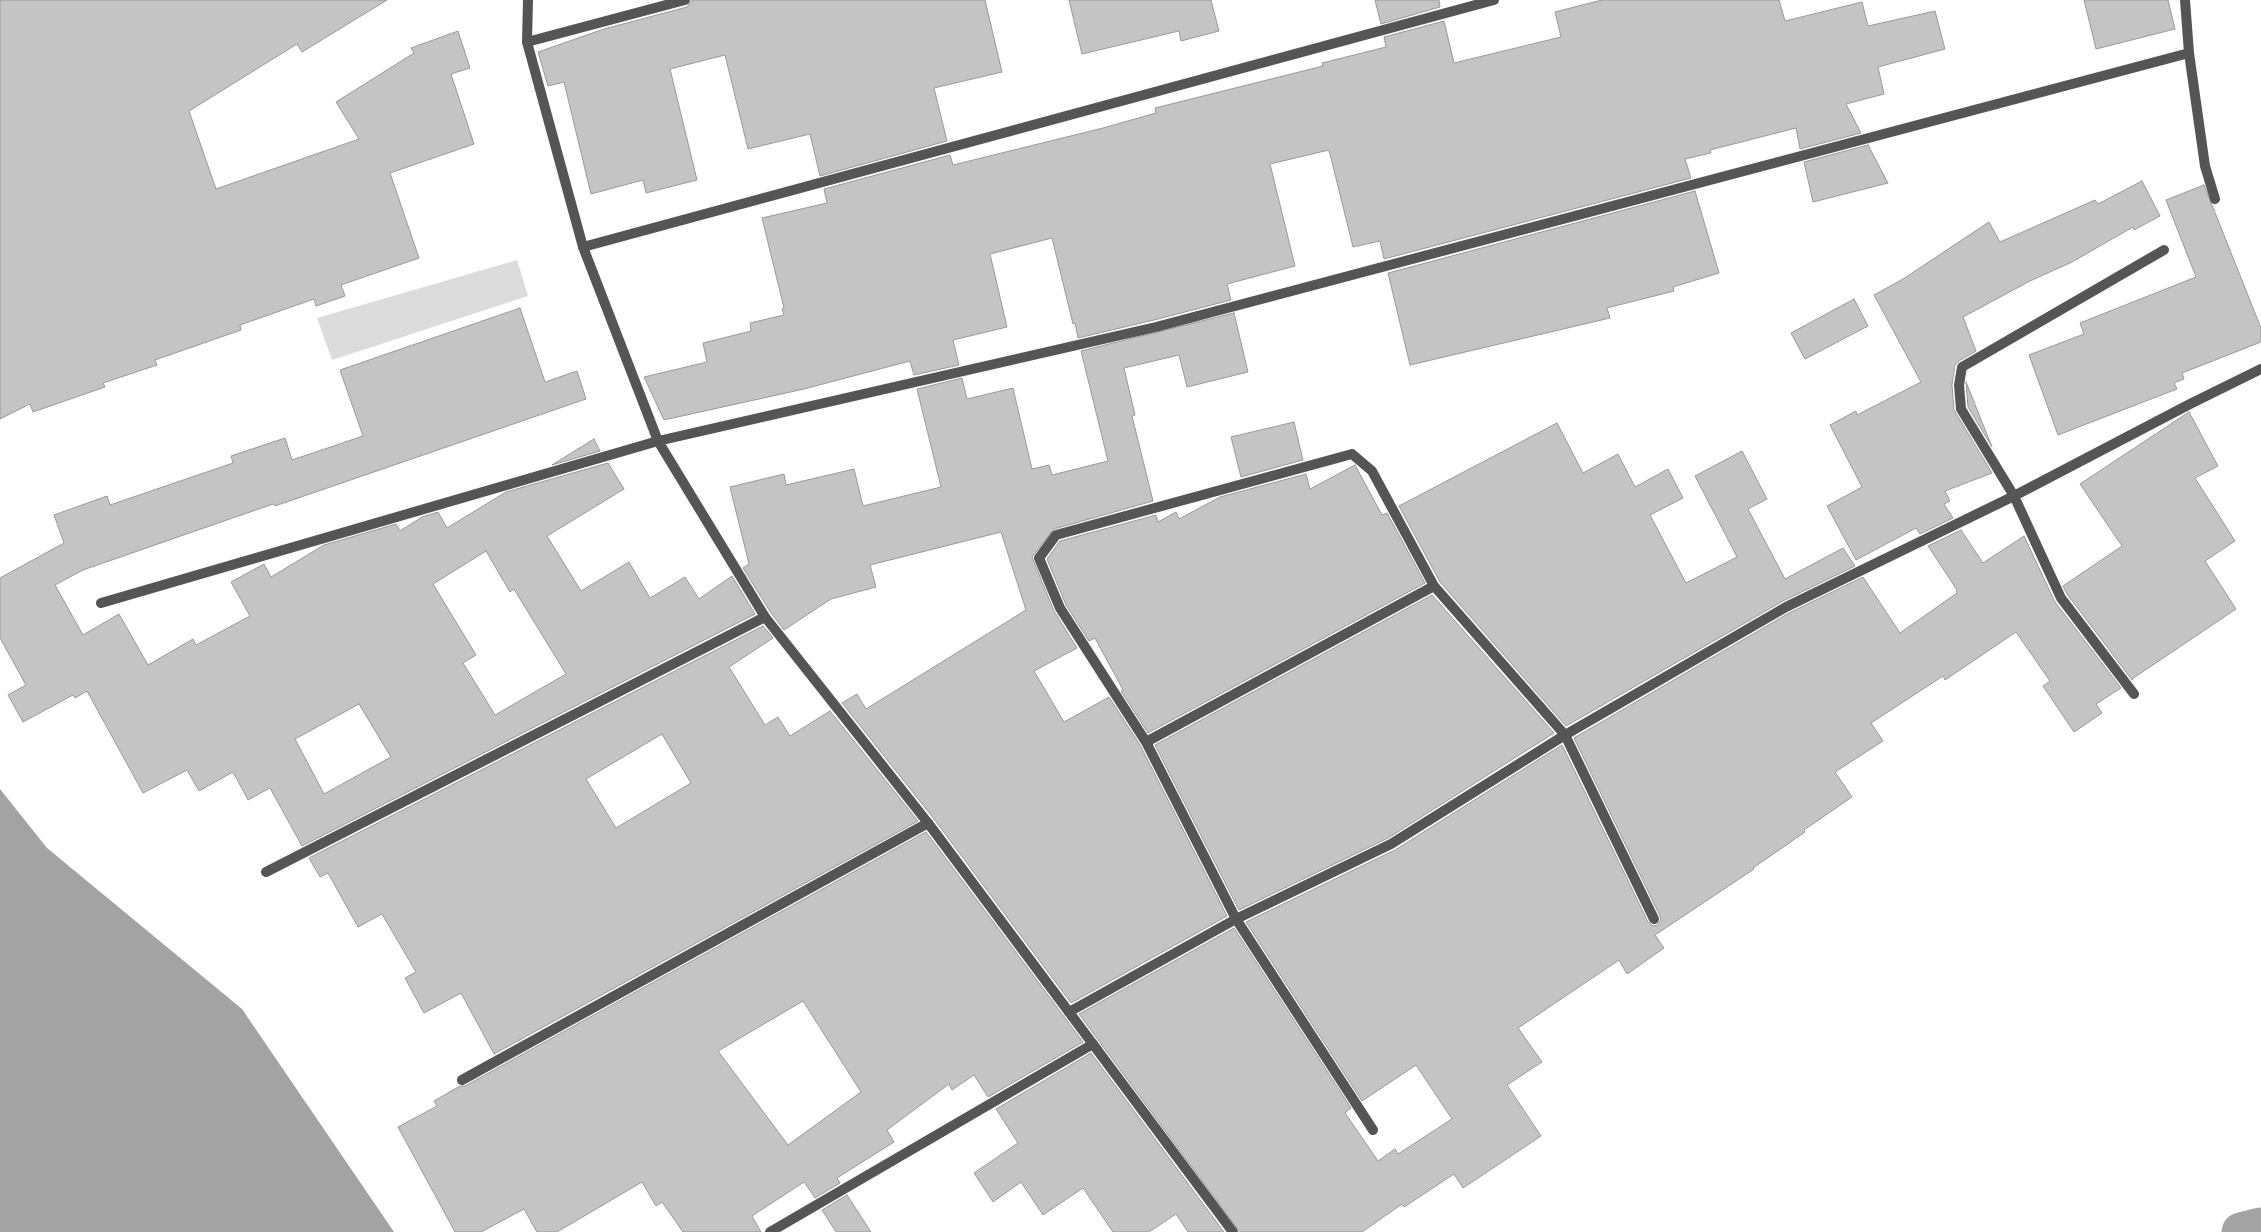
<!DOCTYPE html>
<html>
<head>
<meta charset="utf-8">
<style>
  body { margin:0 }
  canvas { display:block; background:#fff }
</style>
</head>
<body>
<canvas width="2261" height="1232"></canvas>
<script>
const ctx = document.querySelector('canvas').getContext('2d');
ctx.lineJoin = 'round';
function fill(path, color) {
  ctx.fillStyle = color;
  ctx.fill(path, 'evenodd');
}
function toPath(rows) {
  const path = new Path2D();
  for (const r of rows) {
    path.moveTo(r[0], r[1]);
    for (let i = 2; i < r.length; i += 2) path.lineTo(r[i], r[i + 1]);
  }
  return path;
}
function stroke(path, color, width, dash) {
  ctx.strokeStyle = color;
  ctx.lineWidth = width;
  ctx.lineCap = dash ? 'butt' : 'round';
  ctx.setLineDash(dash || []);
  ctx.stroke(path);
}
const green = toPath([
  [517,260,528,296,332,360,317,318]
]);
const water = toPath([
  [0,789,47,848,242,1009,394,1232,0,1232]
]);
const canal = toPath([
  [2241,1232,2261,1227]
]);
const building = toPath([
  [0,0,387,0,302,52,297,44,189,111,216,189,359,139,336,102,414,53,411,48,458,31,470,68,451,74,474,144,390,173,419,258,341,285,345,296,316,306,314,299,240,325,241,330,155,360,157,365,103,383,105,387,33,412,30,404,0,419,0,0],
  [692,0,985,0,1002,72,934,88,947,141,820,176,810,134,748,149,725,55,670,69,697,180,646,193,643,180,591,194,564,82,548,86,538,52,604,29,687,7,692,0],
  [1069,0,1211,0,1219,31,1181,41,1179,31,1082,54,1069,0],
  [1375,0,1439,0,1440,7,1381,24,1375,0],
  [1602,0,1779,0,1785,21,1862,2,1868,26,1935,11,1945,49,1878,67,1884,94,1846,104,1861,133,1800,149,1796,128,1710,150,1711,153,1685,159,1691,178,1384,259,1380,241,1353,247,1329,150,1270,164,1295,266,1227,284,1231,300,1154,320,1078,338,1075,323,1073,324,1052,238,990,254,1007,327,953,340,959,365,914,375,910,361,804,389,664,420,644,377,707,362,703,343,751,331,750,323,784,315,782,309,784,308,762,218,827,203,824,189,950,155,953,165,1103,128,1156,113,1155,108,1323,66,1322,63,1386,47,1384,37,1444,21,1454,63,1561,37,1555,12,1602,0],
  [2084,0,2168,0,2175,29,2096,49,2084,0],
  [1868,145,1888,183,1813,202,1804,162,1868,145],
  [2142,181,2160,216,2134,230,2133,227,2072,262,2030,281,1963,317,1976,351,1959,361,1955,365,1952,385,1954,410,1992,473,1945,491,1950,501,1944,504,1953,518,1920,534,1916,528,1856,560,1827,506,1862,487,1830,425,1856,411,1857,415,1921,382,1874,295,1903,279,1989,222,2000,242,2095,200,2098,204,2142,181],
  [2204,185,2261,328,2261,342,2182,373,2184,379,2174,383,2177,389,2058,435,2029,355,2084,334,2080,323,2196,277,2166,200,2204,185],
  [1695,191,1719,273,1673,287,1674,291,1607,308,1610,318,1410,365,1388,273,1695,191],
  [1854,299,1868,326,1805,359,1791,333,1854,299],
  [520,308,545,382,577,371,586,399,275,506,273,504,83,570,55,585,83,635,119,614,148,665,193,639,196,645,250,616,231,582,264,564,271,577,324,545,396,524,400,531,422,517,438,512,447,528,506,492,608,463,624,489,547,536,581,591,629,562,650,598,685,577,699,599,732,576,755,614,302,846,270,788,248,800,233,772,199,791,187,770,143,793,87,691,75,698,73,695,23,722,8,695,26,685,0,638,0,578,64,543,54,515,107,496,110,505,233,463,231,456,285,438,292,460,363,436,340,370,520,308],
  [486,551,510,592,514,589,566,674,495,715,463,663,476,655,433,584,486,551],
  [359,704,391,757,324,794,295,739,359,704],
  [1234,313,1248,372,1187,387,1179,355,1124,368,1135,415,1132,416,1153,501,1054,529,1032,557,1054,611,1077,648,1034,671,1064,722,1109,697,1140,745,1227,916,1071,1003,934,819,842,703,857,694,866,709,1026,610,1001,532,870,565,876,587,831,599,784,630,771,613,743,568,749,564,730,487,784,474,786,485,854,469,863,506,941,487,917,389,962,378,967,399,1013,388,1032,469,1049,465,1052,475,1108,461,1081,351,1234,313],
  [1966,382,1992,447,1968,407,1966,382],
  [2189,412,2218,466,2195,478,2235,541,2205,561,2236,609,2132,679,2132,680,2067,594,2063,586,2122,546,2080,484,2189,412],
  [1294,422,1303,460,1241,477,1231,437,1294,422],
  [1557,423,1583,473,1618,454,1635,487,1668,469,1683,498,1650,515,1686,583,1737,557,1695,476,1742,451,1767,499,1748,509,1785,579,1843,548,1855,566,1783,601,1566,726,1440,582,1399,506,1557,423],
  [594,439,600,451,552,465,594,439],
  [1355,465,1382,515,1387,513,1425,583,1148,733,1121,691,1123,690,1095,638,1089,641,1066,605,1047,559,1060,541,1156,515,1158,522,1176,512,1179,519,1220,497,1306,474,1310,489,1355,465],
  [1961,530,1983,563,2024,536,2055,602,2121,688,2096,704,2102,713,2074,732,2043,686,2050,681,2016,632,1945,680,1943,676,1871,723,1883,741,1835,772,1852,797,1804,830,1805,832,1753,868,1754,869,1655,935,1664,948,1627,974,1619,960,1518,1028,1542,1062,1507,1085,1541,1136,1463,1188,1454,1174,1404,1207,1402,1204,1362,1232,1240,1232,1079,1014,1234,928,1351,1108,1345,1113,1378,1161,1395,1149,1398,1154,1452,1119,1416,1065,1362,1101,1246,922,1395,850,1562,745,1648,922,1653,926,1657,925,1661,920,1660,916,1574,738,1789,613,1863,577,1900,633,1957,593,1956,591,1957,590,1928,546,1961,530],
  [1432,595,1554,733,1388,838,1239,910,1155,745,1432,595],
  [763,626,773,638,729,667,765,725,778,717,790,736,830,711,918,821,494,1054,461,993,424,1013,405,978,416,972,382,914,358,927,328,873,320,877,309,858,763,626],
  [662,734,691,783,616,828,586,779,662,734],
  [926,832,1083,1042,988,1097,974,1075,952,1090,949,1084,887,1130,894,1142,837,1178,840,1183,815,1198,804,1182,752,1216,761,1232,683,1232,662,1202,656,1206,642,1182,557,1232,537,1232,524,1209,481,1232,455,1232,398,1127,437,1106,434,1101,460,1086,465,1086,926,832],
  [803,1001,861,1092,788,1145,718,1051,803,1001],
  [1091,1053,1224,1232,1188,1232,1176,1214,1149,1232,1113,1232,1083,1188,1043,1215,1021,1182,993,1202,974,1173,1018,1143,996,1109,1091,1053],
  [847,1195,871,1232,836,1232,822,1210,847,1195]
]);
const minor = toPath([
  [2185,0,2189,53],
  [527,42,685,0],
  [583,247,1494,0],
  [101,603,658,441,1156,327,2189,53,2205,166,2215,199],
  [2134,694,2061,598,2014,496,1961,409,1959,385,1962,367,2164,250],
  [1146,742,1434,586],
  [266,872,765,617],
  [1069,1012,1236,919,1391,844,1565,735,1786,607,2014,496,2190,404,2261,369],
  [462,1080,928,823],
  [1373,1130,1236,919,1146,742,1060,608,1039,558,1056,535,1352,454,1372,471,1434,586,1565,735,1654,919],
  [770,1232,1093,1044]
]);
const tertiary = toPath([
  [528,0,527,42,583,247,658,441,765,617,928,823,1233,1232]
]);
fill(green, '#dcdcdc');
fill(water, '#a3a3a3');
stroke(canal, '#a3a3a3', 39);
fill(building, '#c4c4c4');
stroke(building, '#999', 1);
stroke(minor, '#555', 10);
stroke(tertiary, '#555', 10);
</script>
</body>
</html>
